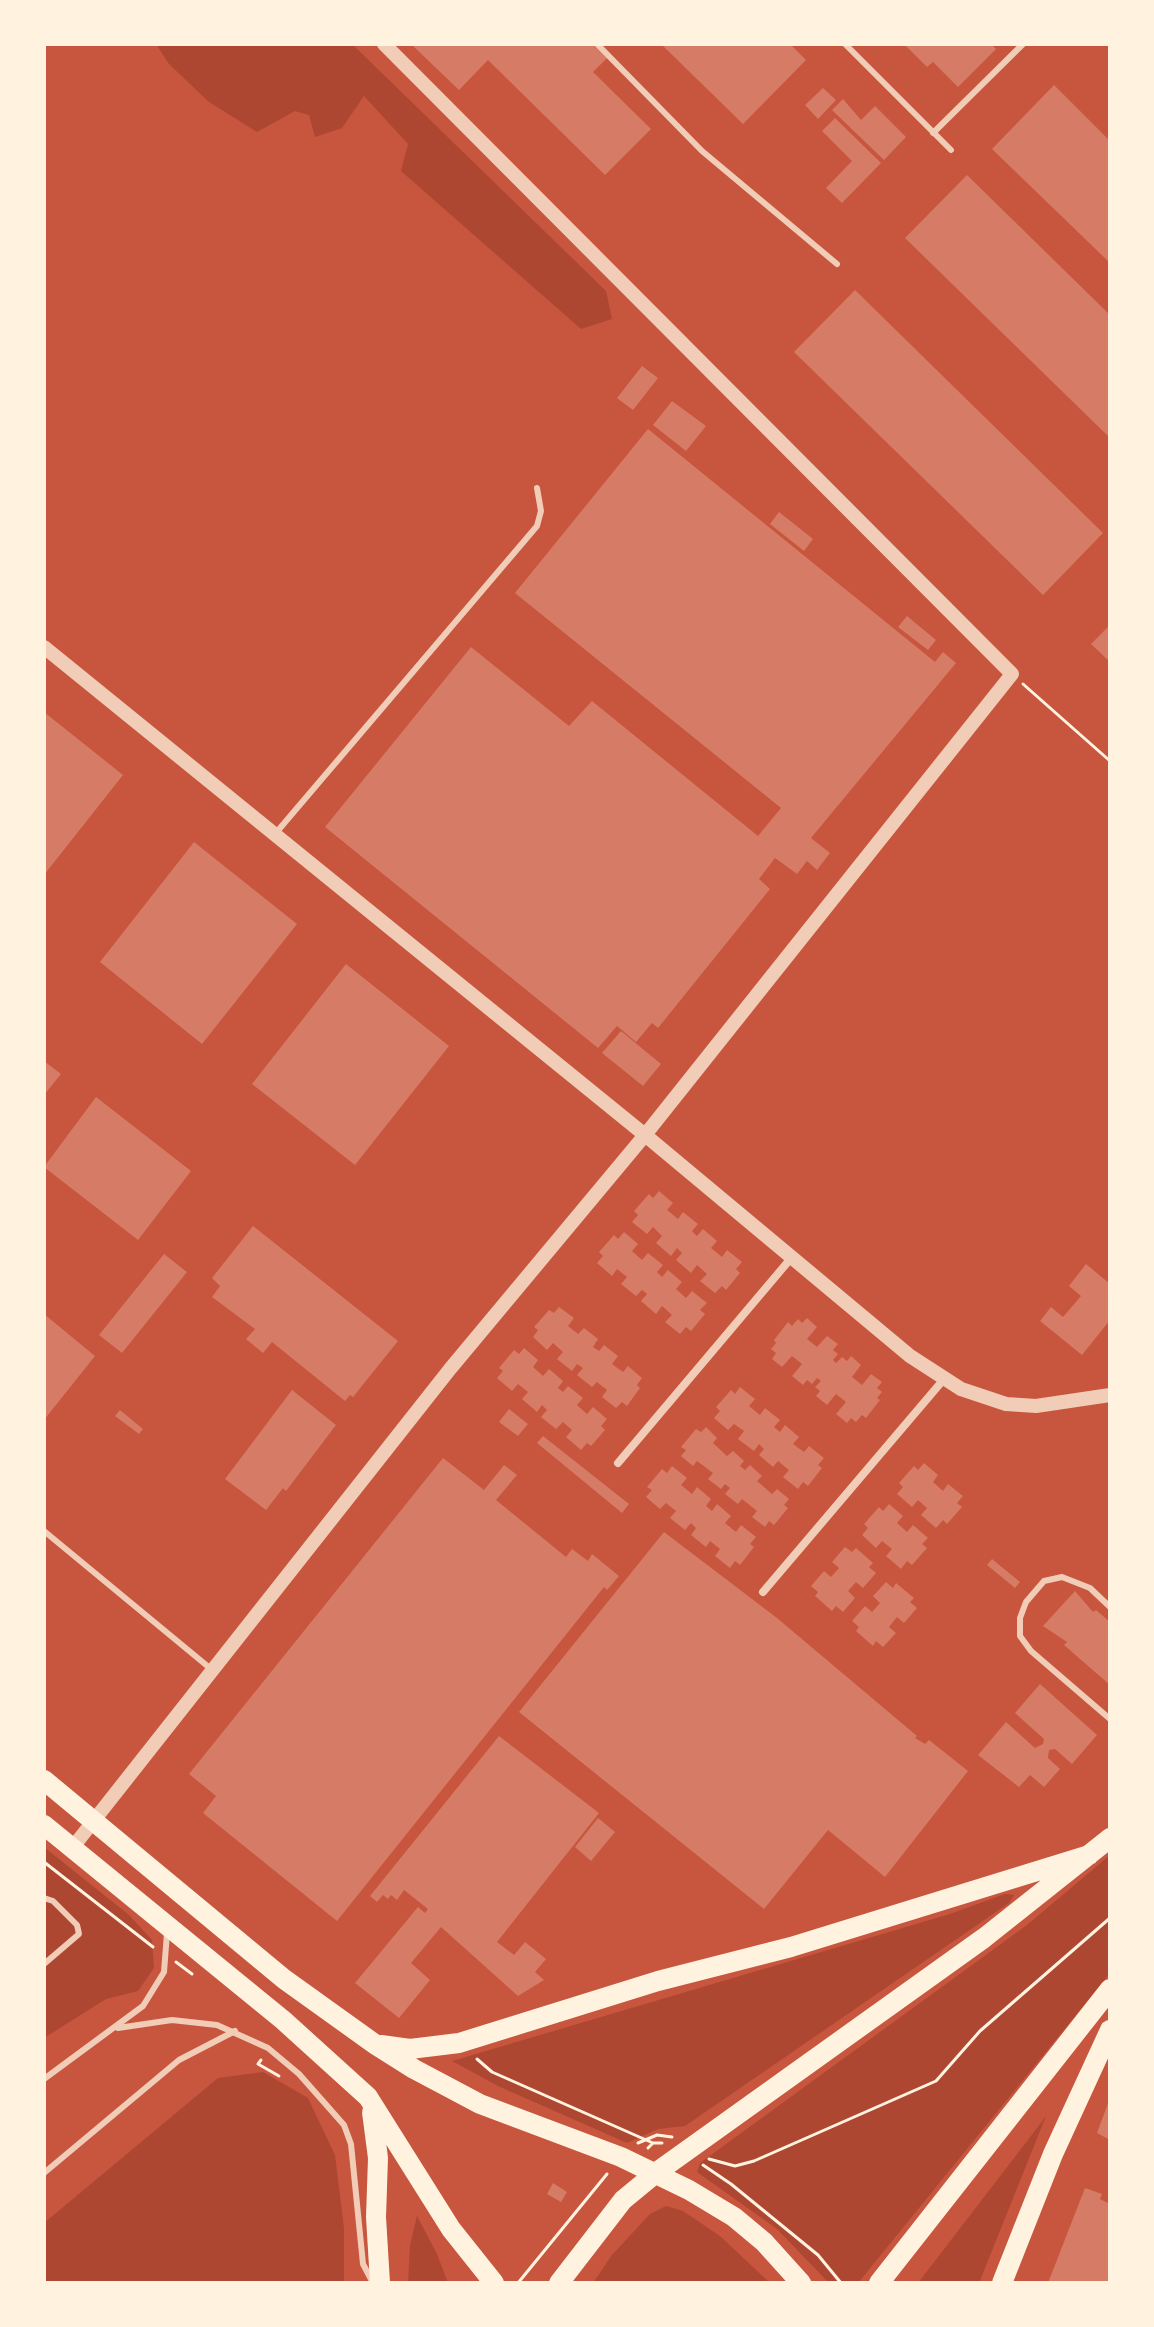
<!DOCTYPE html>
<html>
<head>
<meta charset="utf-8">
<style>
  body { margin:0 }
  #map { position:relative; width:1154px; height:2327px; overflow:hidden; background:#c8553d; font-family:"Sofia Sans Condensed",sans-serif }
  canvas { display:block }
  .frame { position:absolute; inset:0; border:46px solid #fff3e0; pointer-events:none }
</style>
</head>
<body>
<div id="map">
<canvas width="1154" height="2327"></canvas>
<div class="frame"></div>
</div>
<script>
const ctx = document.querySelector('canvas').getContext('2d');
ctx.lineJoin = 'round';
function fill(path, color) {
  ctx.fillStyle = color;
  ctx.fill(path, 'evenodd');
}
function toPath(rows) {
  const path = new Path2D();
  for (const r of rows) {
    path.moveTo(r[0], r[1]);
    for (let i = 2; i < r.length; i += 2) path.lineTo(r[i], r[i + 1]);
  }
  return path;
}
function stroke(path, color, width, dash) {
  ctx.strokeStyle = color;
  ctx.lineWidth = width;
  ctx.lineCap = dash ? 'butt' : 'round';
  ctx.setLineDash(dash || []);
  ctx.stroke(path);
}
const green = toPath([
  [156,44,352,44,606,291,612,319,581,329,401,171,408,144,364,96,342,128,315,137,309,115,295,111,257,132,209,102,169,64],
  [44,1847,129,1915,152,1940,154,1968,138,1991,106,1999,44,2038],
  [1110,1855,1110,1973,858,2283,829,2283,777,2229,697,2172,700,2163,1027,1925],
  [1005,1894,1014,1895,1009,1903,685,2126,658,2129,627,2143,498,2086,452,2061,950,1914],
  [263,2072,308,2098,335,2155,344,2228,344,2283,44,2283,44,2223,218,2078],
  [1046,2116,979,2283,918,2283,1034,2132],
  [666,2206,683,2211,720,2236,770,2283,593,2283,612,2255,650,2214],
  [417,2216,437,2254,448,2283,408,2283,410,2245]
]);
const building = toPath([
  [411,44,592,44,607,58,593,72,651,129,605,175,488,60,459,90],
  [661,44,790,44,806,60,743,124],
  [904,44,991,44,996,49,958,87,933,62,927,67],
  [1054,85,1110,141,1110,263,992,149],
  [823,88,836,100,818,119,805,105],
  [843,99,861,120,875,106,906,137,884,160,832,110],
  [835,118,881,163,842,203,826,188,852,161,822,131],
  [967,175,1110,315,1110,438,905,238],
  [855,290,1103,533,1043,595,794,352],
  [642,366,658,378,633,410,617,398],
  [672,401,706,426,686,451,653,425],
  [648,429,935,662,943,652,956,663,811,838,830,853,817,870,807,861,797,874,775,858,759,879,770,889,658,1028,652,1023,636,1042,617,1026,598,1048,325,827,471,647,569,726,592,701,758,836,781,808,515,593],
  [779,512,813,539,804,551,770,524],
  [907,616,936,640,928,650,898,627],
  [1110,625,1110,662,1091,644],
  [44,712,123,775,44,875],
  [194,842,297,924,202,1044,100,962],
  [346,964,449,1046,355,1165,252,1084],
  [621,1031,661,1064,643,1086,602,1053],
  [44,1061,61,1074,44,1095],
  [96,1097,191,1171,138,1240,44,1167],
  [659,1191,673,1203,667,1210,678,1219,683,1212,698,1224,692,1231,697,1236,703,1229,717,1241,711,1248,722,1257,727,1250,742,1262,736,1269,740,1273,726,1290,722,1286,715,1293,700,1281,707,1274,697,1265,691,1273,676,1260,682,1253,677,1248,671,1256,656,1243,662,1236,653,1227,647,1234,632,1222,638,1215,634,1211,649,1194,653,1198],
  [253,1226,398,1341,353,1397,350,1395,345,1401,272,1342,263,1353,246,1339,255,1329,212,1297,220,1286,212,1278],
  [624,1232,638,1244,632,1251,642,1260,648,1253,663,1265,657,1272,662,1277,668,1270,682,1282,676,1289,686,1298,692,1291,707,1303,700,1310,705,1314,691,1331,686,1327,680,1334,665,1322,672,1315,662,1306,656,1314,641,1301,647,1294,642,1290,636,1296,621,1284,627,1277,617,1269,612,1276,597,1263,603,1256,599,1252,614,1235,618,1239],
  [164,1254,187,1272,122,1353,99,1335],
  [1086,1264,1110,1284,1110,1320,1082,1355,1040,1321,1051,1307,1063,1317,1081,1296,1069,1286],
  [559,1307,574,1318,568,1326,578,1334,584,1328,598,1339,593,1347,599,1351,604,1345,618,1356,612,1364,623,1372,628,1366,642,1378,637,1385,640,1388,627,1406,622,1402,616,1408,602,1397,607,1390,597,1382,592,1387,577,1375,583,1368,577,1364,572,1371,557,1359,563,1352,553,1343,547,1350,533,1337,538,1330,534,1327,549,1310,554,1313],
  [44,1314,95,1356,44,1420],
  [807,1318,817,1327,807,1339,817,1347,827,1336,838,1344,833,1350,838,1354,833,1360,836,1363,842,1357,847,1361,851,1356,861,1365,852,1377,862,1385,871,1374,882,1382,877,1388,882,1392,877,1398,880,1400,866,1418,862,1415,856,1422,851,1418,847,1423,836,1414,846,1402,836,1394,827,1405,816,1396,820,1391,815,1387,821,1381,817,1378,812,1384,807,1380,803,1385,792,1376,802,1364,792,1356,782,1367,772,1359,776,1353,771,1349,776,1343,774,1340,788,1322,792,1326,798,1319,802,1323],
  [524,1348,538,1360,533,1367,543,1376,549,1369,563,1381,558,1388,563,1392,568,1386,583,1398,577,1405,587,1414,593,1407,607,1419,601,1426,605,1430,591,1446,587,1443,581,1450,566,1437,572,1430,563,1422,556,1429,541,1417,547,1410,542,1405,537,1412,522,1399,528,1392,518,1384,512,1391,497,1378,503,1371,499,1368,514,1350,519,1354],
  [740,1387,755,1399,749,1406,760,1415,765,1408,780,1420,774,1427,780,1432,785,1425,799,1437,793,1444,804,1452,809,1446,824,1458,818,1465,822,1468,808,1486,803,1482,798,1489,783,1477,789,1470,778,1461,773,1467,759,1455,764,1449,759,1444,754,1451,738,1439,744,1431,734,1424,728,1430,714,1418,720,1411,716,1407,731,1390,735,1394],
  [292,1390,336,1425,286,1491,283,1488,266,1510,225,1479],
  [509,1409,528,1424,518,1436,499,1422],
  [120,1410,143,1429,139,1434,115,1416],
  [706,1427,717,1438,713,1443,727,1456,733,1451,744,1461,740,1466,745,1470,750,1465,762,1476,757,1481,772,1494,777,1489,789,1499,784,1505,788,1508,774,1525,769,1521,765,1527,752,1517,757,1511,742,1499,738,1504,725,1494,730,1488,725,1484,721,1489,708,1479,713,1473,697,1461,693,1466,681,1456,686,1450,681,1447,696,1429,701,1432],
  [543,1436,629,1504,622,1513,537,1443],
  [443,1458,484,1490,504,1465,517,1475,496,1500,566,1557,572,1549,588,1561,592,1554,619,1576,607,1590,604,1587,337,1921,203,1813,216,1796,189,1774],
  [924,1463,938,1475,933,1482,943,1491,948,1484,963,1496,957,1503,962,1507,947,1524,943,1520,936,1528,921,1515,927,1508,918,1500,912,1507,897,1494,903,1487,899,1483,914,1466,918,1470],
  [672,1466,687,1478,681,1485,692,1494,697,1487,711,1499,706,1506,712,1511,717,1504,731,1516,725,1523,736,1532,741,1525,756,1537,750,1544,754,1547,740,1565,735,1561,730,1568,715,1556,720,1549,710,1541,706,1547,691,1535,696,1528,691,1523,685,1530,670,1518,676,1511,666,1503,660,1509,646,1497,652,1490,647,1487,662,1469,667,1473],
  [889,1504,903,1516,897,1523,907,1532,913,1525,928,1538,922,1544,927,1548,912,1565,907,1561,901,1569,886,1556,892,1549,882,1541,876,1548,862,1535,868,1528,864,1524,879,1507,883,1511],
  [664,1532,777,1618,917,1736,915,1738,925,1744,929,1740,968,1771,885,1877,828,1830,764,1909,519,1712],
  [845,1547,852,1552,856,1548,873,1563,869,1567,876,1573,863,1588,856,1582,848,1591,855,1598,843,1612,836,1606,832,1611,815,1596,818,1592,811,1586,824,1571,831,1577,839,1568,832,1562],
  [992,1559,1020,1582,1015,1588,987,1565],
  [886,1582,893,1588,896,1583,914,1598,910,1602,917,1608,904,1623,897,1617,889,1627,896,1633,883,1647,876,1641,873,1646,856,1631,859,1627,852,1621,865,1606,872,1612,880,1603,873,1596],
  [1075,1591,1093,1612,1096,1610,1110,1622,1110,1685,1064,1645,1067,1642,1043,1626],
  [1040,1684,1097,1735,1072,1764,1055,1749,1049,1750,1048,1758,1060,1769,1044,1787,1030,1775,1019,1787,978,1755,1006,1722,1035,1748,1043,1744,1044,1739,1015,1713],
  [499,1736,599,1813,497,1942,514,1955,525,1942,546,1959,535,1972,544,1980,518,1996,441,1927,411,1963,430,1980,399,2018,355,1983,418,1907,425,1913,428,1909,404,1890,397,1900,391,1895,388,1899,383,1895,377,1902,370,1896],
  [598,1818,615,1832,591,1861,575,1847],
  [1110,2098,1110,2140,1097,2133],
  [553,2183,567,2192,561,2202,547,2194],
  [1085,2188,1102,2194,1100,2199,1110,2204,1110,2283,1048,2283]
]);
const path = toPath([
  [1023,684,1110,761],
  [44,1862,153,1947],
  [176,1962,192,1974],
  [477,2059,492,2072,653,2143],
  [261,2060,258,2064,279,2076],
  [638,2143,657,2135,672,2137],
  [648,2148,653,2143,662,2143],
  [709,2159,735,2166,754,2161,936,2081,980,2031,1110,1918],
  [703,2165,731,2184,818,2255,841,2283],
  [518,2283,607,2174]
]);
const service = toPath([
  [597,44,702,151,837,264],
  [845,44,951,150],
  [933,133,1023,44],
  [275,834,537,526,541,511,537,488],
  [44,1531,211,1669],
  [1110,1607,1090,1588,1062,1577,1044,1581,1026,1602,1020,1618,1020,1636,1031,1651,1110,1719],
  [44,1898,53,1901,77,1925,79,1934,44,1964],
  [118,2028,172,2020,217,2025,268,2048,299,2074,344,2125,351,2144,363,2264,373,2283],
  [44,2079,143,2006,164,1972,167,1933],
  [44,2173,179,2060,235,2031]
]);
const minor = toPath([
  [618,1463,792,1257],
  [763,1592,944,1379]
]);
const tertiary = toPath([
  [44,647,645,1135,910,1356,961,1389,1006,1404,1036,1406,1110,1395],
  [73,1847,450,1369,645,1135,1012,674,384,44]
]);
const trunk = toPath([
  [44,1780,284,1979,376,2045,414,2069,480,2104,621,2157,689,2190,734,2217,764,2242,801,2283],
  [44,1825,283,2020,368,2097,451,2229,494,2283],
  [381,2045,410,2049,459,2043,658,1981,791,1947,1089,1855],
  [372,2112,378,2158,376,2217,380,2283],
  [559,2283,623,2200,657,2172,984,1938,1110,1838],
  [879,2283,1110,1989],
  [1002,2283,1053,2154,1110,2030]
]);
fill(green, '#ae4732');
fill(building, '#d67c66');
stroke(path, '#fff3e0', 3);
stroke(service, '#f1ccb7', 6);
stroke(minor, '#f1ccb7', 8);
stroke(tertiary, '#f1ccb7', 14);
stroke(trunk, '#fff3e0', 20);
</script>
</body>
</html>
